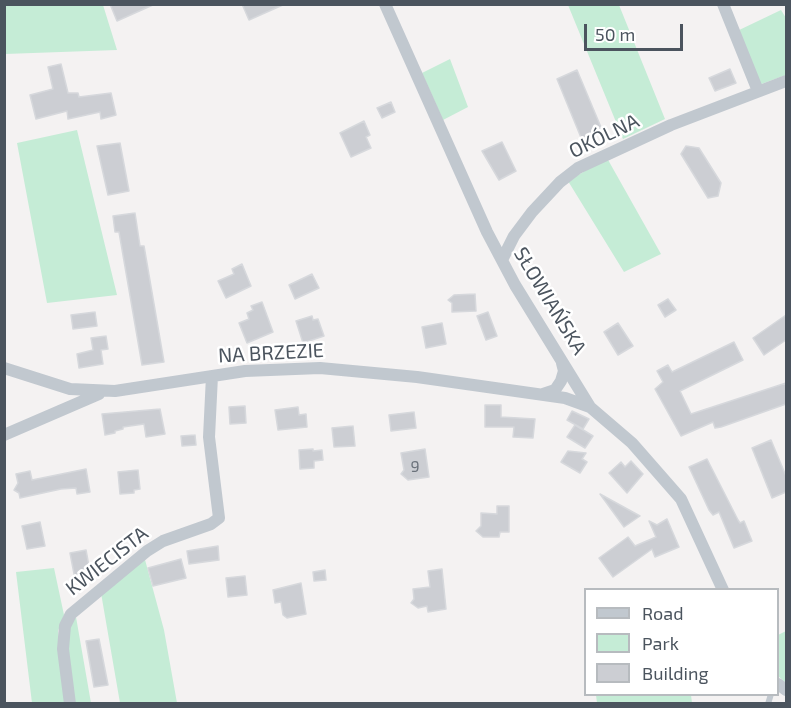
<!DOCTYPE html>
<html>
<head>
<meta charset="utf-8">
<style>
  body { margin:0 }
  #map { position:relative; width:791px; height:708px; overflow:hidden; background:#f4f2f2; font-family:"Exo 2",sans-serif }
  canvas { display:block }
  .frame { position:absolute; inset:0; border:6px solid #4b545e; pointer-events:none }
  .legend { position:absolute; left:584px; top:588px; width:195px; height:108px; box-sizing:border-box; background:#fff; border:2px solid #b7bbbf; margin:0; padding:8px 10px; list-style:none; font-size:18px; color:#4b545e }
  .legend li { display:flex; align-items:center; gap:12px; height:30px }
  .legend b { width:30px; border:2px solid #b7bbbf }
  .scale { position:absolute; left:584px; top:24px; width:99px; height:27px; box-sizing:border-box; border:3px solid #4b545e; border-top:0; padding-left:8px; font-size:18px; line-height:21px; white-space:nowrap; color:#4b545e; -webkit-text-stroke:4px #fff; paint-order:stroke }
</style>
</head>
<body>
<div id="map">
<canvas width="791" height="708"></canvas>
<div class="frame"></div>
<ul class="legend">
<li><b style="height:8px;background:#c1c8cf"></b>Road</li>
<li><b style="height:16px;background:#c5ecd6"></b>Park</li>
<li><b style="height:16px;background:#ccced3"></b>Building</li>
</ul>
<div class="scale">50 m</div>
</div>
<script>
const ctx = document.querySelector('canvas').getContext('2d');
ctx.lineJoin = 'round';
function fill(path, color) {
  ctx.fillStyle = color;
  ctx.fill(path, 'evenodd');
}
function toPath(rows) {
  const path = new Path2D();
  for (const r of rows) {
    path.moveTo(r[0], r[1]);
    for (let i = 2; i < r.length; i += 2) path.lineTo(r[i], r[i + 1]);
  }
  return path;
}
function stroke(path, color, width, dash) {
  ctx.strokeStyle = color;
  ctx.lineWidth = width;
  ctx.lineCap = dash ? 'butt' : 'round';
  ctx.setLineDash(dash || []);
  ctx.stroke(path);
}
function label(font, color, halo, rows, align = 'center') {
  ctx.font = font + ' "Exo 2",sans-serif';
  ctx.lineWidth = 5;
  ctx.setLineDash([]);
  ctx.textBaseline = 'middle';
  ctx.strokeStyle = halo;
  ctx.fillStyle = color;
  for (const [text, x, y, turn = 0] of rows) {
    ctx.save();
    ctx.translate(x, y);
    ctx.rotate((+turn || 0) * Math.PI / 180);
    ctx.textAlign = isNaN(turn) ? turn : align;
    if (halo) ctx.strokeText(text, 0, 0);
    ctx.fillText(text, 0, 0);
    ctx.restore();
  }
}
const green = toPath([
  [4,5,103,5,117,50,5,54],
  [568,5,619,5,665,119,623,139],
  [781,10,786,18,786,75,756,86,735,32],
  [450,59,468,107,443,120,422,73],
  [77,130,117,295,47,303,17,143],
  [607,158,661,254,624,272,568,181],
  [144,556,164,630,177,703,118,703,120,703,101,593],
  [54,568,64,615,58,631,69,703,32,703,16,572],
  [76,617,91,703,74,703,66,656,68,630],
  [786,631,786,683,778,676,778,635],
  [596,695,691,695,692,703,597,703]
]);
const building = toPath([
  [110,4,155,4,117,21,110,4],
  [242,4,285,4,249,20,242,4],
  [61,64,68,93,78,93,79,97,111,93,116,115,101,119,100,112,68,119,67,111,36,119,30,95,53,89,48,67,61,64],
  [730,69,736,83,715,91,709,78,730,69],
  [577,70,603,132,582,140,557,79,577,70],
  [391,102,395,112,382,118,377,108,391,102],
  [364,121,370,135,366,137,371,148,351,157,340,133,364,121],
  [502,142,516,171,499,180,482,151,502,142],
  [120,143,129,191,108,195,97,146,120,143],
  [686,146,699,148,721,183,718,196,708,198,681,154,686,146],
  [135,213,140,246,144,246,164,362,142,365,119,232,115,232,113,216,135,213],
  [242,264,251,286,226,298,218,281,234,274,232,269,242,264],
  [312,274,319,288,295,299,289,285,312,274],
  [475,294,476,311,452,312,452,303,448,300,454,295,475,294],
  [668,299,676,310,665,317,658,305,668,299],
  [262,302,273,332,247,343,239,323,249,319,247,313,253,310,251,306,262,302],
  [95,312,97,326,73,329,71,315,95,312],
  [488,312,497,336,486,340,477,316,488,312],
  [786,315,786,340,764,355,753,338,786,315],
  [312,316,313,320,318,319,324,336,303,343,296,321,312,316],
  [442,323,446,344,426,348,422,327,442,323],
  [618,323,633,346,618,355,604,332,618,323],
  [106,336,108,349,101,350,103,364,79,368,77,354,93,350,91,338,106,336],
  [734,342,743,360,680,391,691,414,786,383,786,404,721,427,715,428,713,422,681,436,655,389,663,382,657,371,668,365,672,372,734,342],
  [485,405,501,405,501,417,535,419,533,438,513,437,514,427,485,427,485,405],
  [245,406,246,423,230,424,229,407,245,406],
  [298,407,299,415,306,414,307,427,278,430,275,410,298,407],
  [160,409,165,434,146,437,144,424,123,427,123,429,115,431,115,433,105,435,102,414,160,409],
  [572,411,589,419,583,429,567,420,572,411],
  [414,412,416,428,391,431,389,415,414,412],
  [575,425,593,436,585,448,567,437,575,425],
  [353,426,355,446,334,447,332,428,353,426],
  [195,435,196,445,182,446,181,436,195,435],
  [771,440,786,476,786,492,772,498,752,448,771,440],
  [313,449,313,451,322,450,323,460,314,461,314,468,300,469,299,450,313,449],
  [425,449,429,477,408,480,401,474,404,470,401,453,425,449],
  [568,451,586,453,582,459,587,462,580,473,561,462,568,451],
  [707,459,738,520,740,523,744,521,752,541,734,548,719,512,713,515,709,510,689,467,707,459],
  [631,461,643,474,627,493,609,473,621,462,625,467,631,461],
  [86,469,90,492,77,494,76,488,61,489,20,498,19,493,14,490,18,483,16,474,30,471,32,480,86,469],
  [138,470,140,489,134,490,134,493,120,494,118,472,138,470],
  [600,494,640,516,624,527,600,494],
  [497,506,509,506,509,532,500,532,499,537,483,537,476,531,481,526,481,513,497,514,497,506],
  [667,519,679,547,655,557,652,549,613,577,599,558,628,537,635,546,656,537,649,521,657,525,667,519],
  [40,522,45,546,27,549,22,526,40,522],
  [218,546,219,560,189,564,187,551,218,546],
  [86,550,91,577,75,579,70,553,86,550],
  [181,559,186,578,153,586,148,568,181,559],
  [442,569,446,609,428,612,427,606,418,608,411,603,414,599,413,589,430,587,428,571,442,569],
  [325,570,326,580,314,581,313,572,325,570],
  [245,576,247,595,228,597,226,578,245,576],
  [301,583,306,614,287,618,283,615,281,602,275,603,273,590,301,583],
  [99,639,108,685,94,687,86,641,99,639]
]);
const lane = toPath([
  [768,704,771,694]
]);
const street = toPath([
  [385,4,487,232,515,285,590,407,632,443,681,499,723,590],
  [723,4,758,91],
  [502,260,514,236,532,212,560,182,578,168,671,125,786,81],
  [4,368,70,389,115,391,245,371,320,368,417,377,565,398,590,407],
  [543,394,555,390,561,381,564,371,562,363],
  [4,435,99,394],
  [778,684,786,690],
  [70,704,63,649,65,626,71,614,147,551,163,541,211,524,219,518,209,437,212,376]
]);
const numberNames = [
  ["9",415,467]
];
const streetNames = [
  ["OKÓLNA",604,136,-26],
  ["SŁOWIAŃSKA",550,301,59],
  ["NA BRZEZIE",271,353,-3],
  ["KWIECISTA",107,561,-38]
];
fill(green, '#c5ecd6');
fill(building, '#ccced3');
stroke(building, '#d6d8dc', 1.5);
stroke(lane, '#c1c8cf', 6);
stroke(street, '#c1c8cf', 12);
label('16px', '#6b727b', null, numberNames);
label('20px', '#4b545e', '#fff', streetNames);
</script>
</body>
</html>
